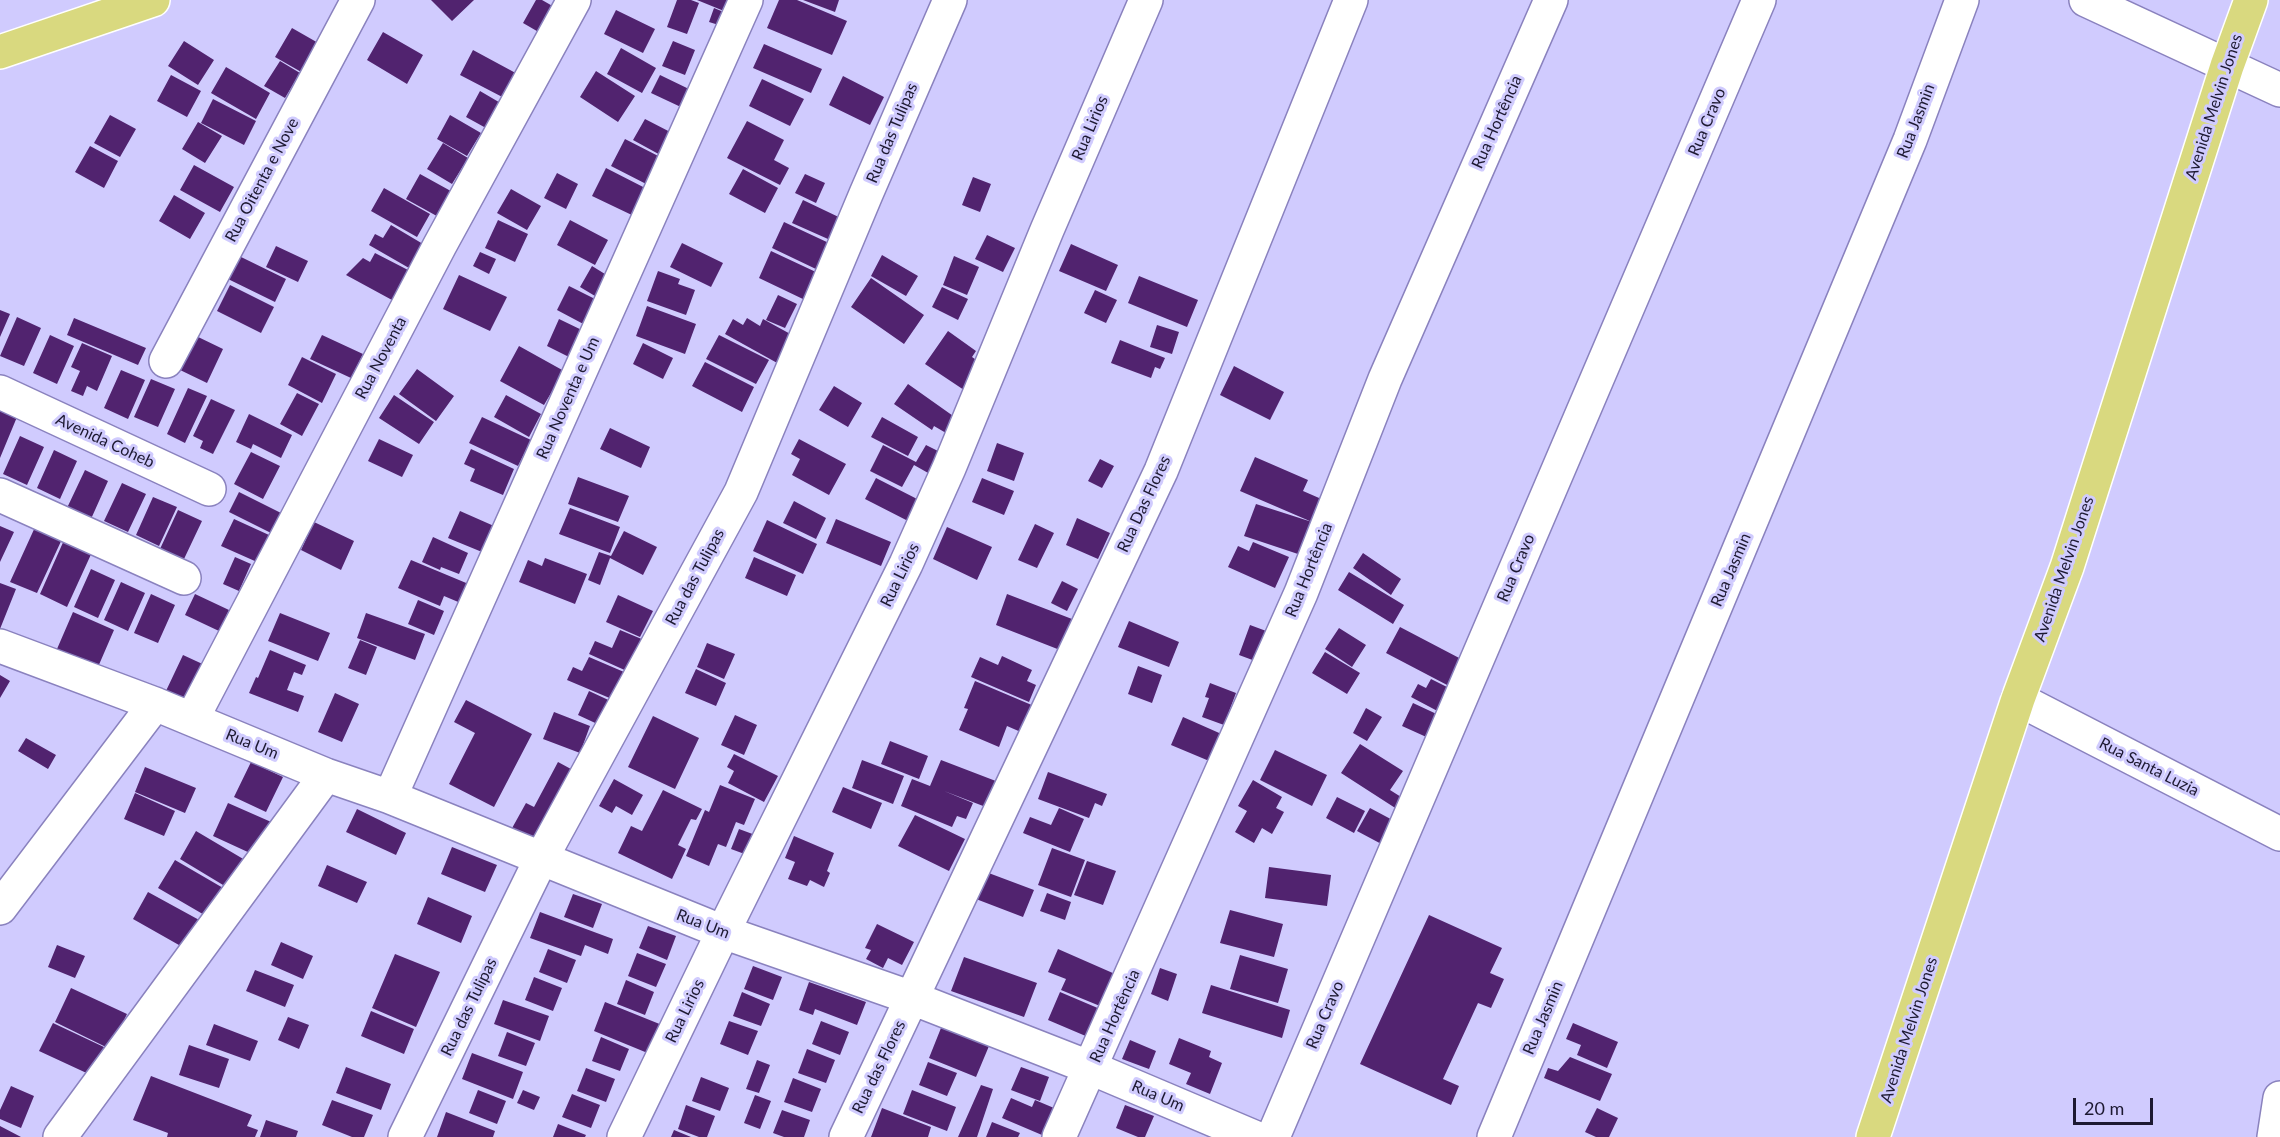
<!DOCTYPE html>
<html>
<head>
<meta charset="utf-8">
<style>
  body { margin:0 }
  #map { position:relative; width:2280px; height:1137px; overflow:hidden; background:#d0cbfe; font-family:Lato,sans-serif }
  canvas { display:block }
  .scale { position:absolute; left:2073px; top:1098px; width:80px; height:27px; box-sizing:border-box; border:3px solid #1d1931; border-top:0; padding-left:8px; font-size:18px; line-height:21px; white-space:nowrap; color:#1d1931; -webkit-text-stroke:4px #d0cbfe; paint-order:stroke }
</style>
</head>
<body>
<div id="map">
<canvas width="2280" height="1137"></canvas>
<div class="scale">20 m</div>
</div>
<script>
const ctx = document.querySelector('canvas').getContext('2d');
ctx.lineJoin = 'round';
function fill(path, color) {
  ctx.fillStyle = color;
  ctx.fill(path, 'evenodd');
}
function toPath(rows) {
  const path = new Path2D();
  for (const r of rows) {
    path.moveTo(r[0], r[1]);
    for (let i = 2; i < r.length; i += 2) path.lineTo(r[i], r[i + 1]);
  }
  return path;
}
function stroke(path, color, width, dash) {
  ctx.strokeStyle = color;
  ctx.lineWidth = width;
  ctx.lineCap = dash ? 'butt' : 'round';
  ctx.setLineDash(dash || []);
  ctx.stroke(path);
}
function label(font, color, halo, rows, align = 'center') {
  ctx.font = font + ' Lato,sans-serif';
  ctx.lineWidth = 6;
  ctx.setLineDash([]);
  ctx.textBaseline = 'middle';
  ctx.strokeStyle = halo;
  ctx.fillStyle = color;
  for (const [text, x, y, turn = 0] of rows) {
    ctx.save();
    ctx.translate(x, y);
    ctx.rotate((+turn || 0) * Math.PI / 180);
    ctx.textAlign = isNaN(turn) ? turn : align;
    if (halo) ctx.strokeText(text, 0, 0);
    ctx.fillText(text, 0, 0);
    ctx.restore();
  }
}
const building = toPath([
  [431,0,474,0,452,21],
  [536,0,542,0,556,8,542,34,523,23],
  [677,0,691,0,699,3,687,34,667,27],
  [697,0,729,0,724,11],
  [779,0,797,0,847,21,832,55,767,28],
  [803,0,839,0,835,12],
  [714,8,726,13,722,26,709,22],
  [616,10,655,29,643,53,604,34],
  [292,28,320,44,303,73,275,57],
  [383,32,423,55,407,84,367,60],
  [184,41,214,60,198,85,168,66],
  [673,41,695,50,685,75,662,66],
  [764,44,822,69,811,93,753,68],
  [621,48,656,68,642,93,607,74],
  [473,50,523,77,510,101,460,75],
  [280,61,300,73,285,98,264,86],
  [226,67,270,93,256,119,211,93],
  [596,71,635,96,618,122,580,97],
  [171,75,201,91,187,117,157,101],
  [660,75,691,90,683,108,651,93],
  [843,76,884,97,870,125,829,105],
  [762,79,804,99,790,126,749,106],
  [480,91,509,108,495,133,466,117],
  [213,99,256,121,244,145,201,123],
  [110,115,136,129,120,157,94,143],
  [450,115,481,133,467,156,437,139],
  [645,119,676,135,664,157,633,140],
  [747,121,784,140,774,160,789,168,780,185,727,158],
  [198,122,222,136,205,163,182,149],
  [625,139,666,160,652,187,611,166],
  [443,143,468,158,452,184,427,169],
  [90,146,118,161,104,188,75,172],
  [194,165,234,187,220,212,180,190],
  [606,168,649,190,636,217,592,196],
  [743,169,778,188,765,213,729,194],
  [557,173,578,184,566,209,544,198],
  [420,174,458,195,444,220,406,199],
  [805,174,825,183,816,203,795,193],
  [973,177,991,184,980,212,962,205],
  [384,188,430,214,417,237,371,211],
  [511,189,541,206,527,230,497,213],
  [174,195,205,213,190,239,159,221],
  [803,200,847,221,837,243,792,223],
  [498,220,528,234,515,262,485,248],
  [570,220,608,240,595,265,557,245],
  [784,222,831,244,818,270,772,248],
  [391,225,423,244,409,268,369,245,375,234,383,238],
  [987,235,1015,248,1003,272,975,259],
  [682,243,723,263,711,287,670,267],
  [1071,244,1118,265,1106,291,1059,271],
  [276,246,308,261,298,282,266,267],
  [771,251,818,273,805,300,759,278],
  [480,252,496,259,489,274,473,266],
  [375,253,408,270,392,300,346,275,363,258,370,262],
  [882,255,918,276,906,296,871,276],
  [239,256,286,279,275,302,228,279],
  [954,256,979,267,967,295,943,285],
  [592,266,613,279,600,299,580,287],
  [658,271,680,279,678,284,695,290,686,315,647,301],
  [459,275,507,297,490,331,443,309],
  [1139,276,1198,300,1187,327,1128,303],
  [871,278,924,315,904,344,851,307],
  [230,285,274,307,261,333,217,311],
  [569,286,601,302,589,327,557,310],
  [942,287,968,299,958,320,932,307],
  [1095,290,1117,300,1106,323,1084,313],
  [778,295,797,304,785,328,766,320],
  [647,306,696,324,685,354,636,336],
  [0,310,10,314,0,337],
  [17,317,41,328,24,366,0,356],
  [74,318,146,348,138,365,67,335],
  [747,318,760,326,763,319,794,336,779,364,725,334,733,319,743,325],
  [559,319,588,333,575,360,547,346],
  [1157,325,1179,332,1172,354,1150,347],
  [948,331,976,351,972,357,982,364,964,390,925,364],
  [50,335,74,346,57,384,33,373],
  [194,335,223,349,207,383,178,369],
  [322,335,363,354,351,378,310,359],
  [719,335,769,360,756,384,706,359],
  [1120,340,1165,358,1160,369,1155,367,1151,378,1111,363],
  [82,343,112,356,97,391,87,386,83,396,71,391,80,371,71,367],
  [643,343,673,358,663,379,633,364],
  [519,346,564,371,544,405,500,381],
  [302,357,336,374,322,403,288,385],
  [705,362,754,387,742,412,692,386],
  [1234,366,1284,392,1270,420,1220,395],
  [417,369,454,396,436,421,399,394],
  [121,370,145,380,128,419,104,408],
  [151,379,175,389,158,427,134,417],
  [908,384,956,418,946,433,934,426,932,430,894,404],
  [834,386,862,403,848,427,819,410],
  [188,388,207,396,185,443,167,434],
  [297,393,319,404,302,436,280,424],
  [394,395,434,422,419,444,379,418],
  [506,395,541,414,529,437,494,417],
  [211,399,235,410,213,454,200,448,203,441,193,436],
  [0,410,17,417,0,458],
  [249,414,292,435,281,458,253,444,251,449,236,442],
  [482,417,531,440,518,466,469,443],
  [882,417,918,437,908,456,871,437],
  [610,428,650,447,641,468,600,449],
  [20,436,44,447,27,485,3,474],
  [379,439,413,455,402,477,368,461],
  [799,439,846,464,829,495,792,475,800,459,791,454],
  [997,443,1024,453,1014,481,987,471],
  [883,445,916,462,926,445,938,451,937,478,914,465,902,487,870,471],
  [471,449,514,469,503,495,470,481,475,469,464,464],
  [54,450,77,461,60,499,37,488],
  [251,452,280,466,263,499,234,484],
  [1255,457,1308,480,1303,491,1326,501,1304,556,1244,536,1256,504,1312,522,1240,491],
  [1100,459,1114,466,1102,488,1088,481],
  [85,470,108,481,91,519,67,508],
  [578,477,629,496,618,522,568,504],
  [876,478,921,501,910,522,865,499],
  [982,478,1014,491,1004,515,972,502],
  [122,483,146,494,128,532,104,521],
  [239,492,281,513,271,533,229,512],
  [153,497,177,507,159,546,136,535],
  [794,501,826,518,816,539,783,523],
  [570,508,620,527,610,553,559,534],
  [178,510,202,521,184,559,160,549],
  [460,511,494,526,482,552,448,538],
  [1077,518,1110,533,1098,559,1066,545],
  [234,519,269,535,257,562,221,546],
  [836,519,891,542,881,566,826,543],
  [767,520,817,544,803,574,753,551],
  [314,522,354,541,341,570,301,550],
  [1035,524,1054,533,1037,568,1018,560],
  [36,525,63,537,37,593,10,582],
  [0,526,14,532,0,562],
  [947,527,992,547,977,580,933,559],
  [624,531,657,547,643,575,610,558,600,585,588,580,599,552,611,556],
  [433,537,468,553,459,574,441,567,440,570,422,562],
  [65,538,93,550,67,607,40,594],
  [1253,542,1289,557,1275,588,1228,567,1238,546,1249,551],
  [1363,553,1401,579,1391,595,1353,568],
  [235,557,251,564,239,591,223,584],
  [754,557,796,575,787,596,745,578],
  [545,558,587,574,575,604,519,582,528,560,542,566],
  [411,560,471,585,463,604,444,596,440,606,398,588],
  [91,569,115,580,98,618,74,607],
  [1349,572,1404,605,1393,624,1338,590],
  [1062,581,1078,589,1067,611,1051,603],
  [121,582,145,593,128,631,104,620],
  [0,583,16,589,0,629],
  [151,594,175,605,158,643,134,633],
  [195,594,229,610,219,631,185,615],
  [1007,594,1072,619,1060,650,996,625],
  [618,595,653,611,640,637,606,622],
  [418,600,444,611,434,635,408,624],
  [73,612,114,630,98,667,57,649],
  [280,613,330,633,318,661,268,641],
  [366,613,425,634,415,660,357,638],
  [1129,621,1179,642,1169,667,1118,647],
  [1250,625,1277,635,1266,665,1239,655],
  [1400,627,1463,660,1449,686,1386,653],
  [1339,628,1366,645,1352,667,1325,649],
  [620,630,644,640,629,672,589,654,595,641,612,648],
  [360,640,377,647,366,675,348,668],
  [707,643,735,654,724,679,697,667],
  [270,650,306,665,302,675,294,672,287,690,304,696,298,712,249,693,256,677,258,678],
  [1325,652,1360,673,1347,694,1312,673],
  [183,655,209,667,191,705,165,693],
  [1002,656,1032,670,1027,681,1036,685,1029,702,971,677,980,657,998,665],
  [589,657,631,675,619,702,567,680,573,667,582,671],
  [1138,666,1162,675,1152,703,1128,694],
  [696,669,726,683,716,706,685,693],
  [0,675,10,681,0,698],
  [1431,679,1457,692,1445,715,1411,697,1418,684,1426,688],
  [975,681,1034,706,1030,736,1007,726,999,747,959,730,968,709,964,708],
  [1210,683,1236,693,1224,725,1202,717,1209,698,1205,697],
  [589,691,617,704,606,728,578,715],
  [335,693,359,704,342,742,318,732],
  [466,700,532,734,494,807,449,784,475,733,454,722],
  [1413,703,1443,717,1433,740,1402,726],
  [1366,708,1382,717,1367,741,1353,733],
  [554,712,590,726,580,753,543,739],
  [735,715,757,725,744,755,721,745],
  [653,716,699,738,675,789,628,767],
  [1183,717,1226,736,1214,763,1171,745],
  [26,738,56,755,48,769,18,751],
  [890,741,928,756,919,779,881,764],
  [1360,744,1403,771,1390,790,1409,802,1403,813,1341,773],
  [1275,750,1327,775,1312,806,1260,780],
  [734,754,778,776,764,802,728,783,734,771,727,767],
  [862,760,904,776,893,804,852,788],
  [941,760,1001,783,991,809,944,791,973,803,966,819,957,816,952,827,901,806,912,779,930,786],
  [251,762,283,777,266,812,234,797],
  [558,762,582,775,544,847,511,830,526,803,534,807],
  [145,767,196,788,185,813,135,792],
  [1048,772,1107,794,1102,806,1095,803,1089,818,1038,799],
  [614,779,643,795,632,815,616,806,612,813,599,806],
  [1253,780,1282,797,1276,808,1284,812,1272,834,1262,828,1254,843,1235,832,1247,811,1238,806],
  [720,785,755,799,744,825,736,822,726,847,718,844,709,866,686,856,705,810,709,812],
  [843,787,882,803,871,829,832,812],
  [663,790,702,809,696,820,691,819,678,845,686,849,672,879,618,853,631,826,642,831],
  [135,793,175,811,164,836,124,819],
  [1337,797,1365,811,1354,833,1326,818],
  [228,803,278,825,263,859,213,836],
  [1059,808,1084,819,1070,852,1023,833,1030,817,1051,825],
  [1370,808,1400,824,1387,847,1357,831],
  [357,809,406,833,396,855,346,832],
  [915,815,965,839,949,871,898,846],
  [739,829,758,836,750,856,731,849],
  [196,831,250,863,233,891,180,859],
  [794,836,834,853,827,871,830,873,824,887,810,880,807,886,788,879,795,862,785,858],
  [452,847,497,865,485,892,441,874],
  [1052,848,1085,860,1071,897,1038,885],
  [175,860,230,892,213,920,158,888],
  [1087,861,1116,871,1103,905,1074,895],
  [327,865,367,882,357,903,318,886],
  [1269,867,1331,875,1327,906,1265,898],
  [986,872,1034,890,1023,917,976,899],
  [148,892,201,921,186,949,133,919],
  [1047,893,1071,902,1065,920,1040,911],
  [573,894,602,904,593,928,564,917],
  [428,897,472,916,461,943,417,924],
  [1230,910,1283,924,1274,957,1220,943],
  [540,912,613,939,608,954,585,945,581,956,530,938],
  [1429,915,1502,948,1490,973,1504,979,1491,1008,1478,1003,1443,1079,1459,1086,1451,1105,1360,1064],
  [877,924,914,942,902,965,888,958,883,968,866,959,871,950,865,948],
  [648,926,676,936,667,960,639,948],
  [281,942,313,956,303,979,271,965],
  [57,945,85,956,75,978,48,967],
  [548,949,576,960,567,983,539,972],
  [1058,949,1115,974,1100,1006,1061,990,1066,979,1048,972],
  [637,953,666,964,656,987,628,976],
  [395,954,440,972,416,1027,372,1008],
  [1240,955,1288,969,1278,1003,1230,989],
  [964,957,1037,983,1024,1017,951,991],
  [753,966,782,977,773,1000,744,989],
  [1160,968,1177,974,1168,1001,1151,994],
  [255,970,294,985,285,1007,246,991],
  [534,977,562,988,553,1011,525,1000],
  [626,980,654,992,645,1015,617,1004],
  [809,982,866,1002,857,1025,815,1009,813,1015,799,1010],
  [1211,985,1290,1010,1282,1038,1202,1013],
  [71,988,127,1014,110,1049,55,1022],
  [742,992,770,1004,761,1026,733,1016],
  [1060,992,1100,1009,1088,1037,1048,1020],
  [503,1000,549,1016,540,1041,494,1024],
  [605,1002,662,1025,650,1054,594,1031],
  [371,1011,414,1029,404,1054,361,1036],
  [288,1017,309,1025,299,1049,278,1040],
  [729,1021,758,1031,748,1055,720,1044],
  [821,1021,849,1032,840,1055,812,1044],
  [53,1023,106,1048,93,1076,39,1051],
  [1573,1023,1618,1042,1607,1068,1577,1055,1581,1045,1566,1039],
  [214,1024,258,1041,250,1061,206,1045],
  [941,1028,989,1046,976,1077,929,1058],
  [507,1032,535,1043,526,1066,498,1056],
  [601,1037,629,1049,620,1071,592,1061],
  [1179,1038,1211,1051,1209,1057,1222,1063,1210,1094,1186,1084,1191,1073,1169,1064],
  [1130,1040,1156,1051,1149,1069,1122,1059],
  [189,1045,229,1059,219,1088,179,1075],
  [807,1049,835,1060,826,1083,798,1073],
  [472,1053,523,1072,513,1099,462,1079],
  [1570,1057,1612,1074,1600,1101,1544,1078,1548,1068,1558,1071],
  [757,1060,770,1065,759,1093,746,1089],
  [928,1062,957,1073,947,1096,919,1085],
  [346,1067,391,1084,381,1110,336,1093],
  [1021,1067,1049,1077,1040,1101,1011,1090],
  [586,1068,615,1079,606,1102,577,1091],
  [151,1076,252,1115,247,1126,258,1130,255,1137,167,1137,168,1133,133,1120],
  [701,1077,729,1088,720,1111,692,1101],
  [793,1078,821,1089,812,1112,784,1102],
  [981,1085,993,1089,977,1137,958,1137],
  [11,1086,34,1096,21,1128,0,1119,0,1110],
  [478,1090,506,1101,497,1124,469,1113],
  [523,1090,540,1097,534,1110,517,1103],
  [912,1090,956,1107,947,1131,903,1114],
  [572,1094,600,1105,591,1128,562,1117],
  [755,1095,771,1101,760,1129,744,1123],
  [1011,1098,1032,1107,1035,1100,1054,1108,1042,1135,1002,1118],
  [332,1100,373,1115,364,1137,352,1137,322,1125],
  [686,1105,715,1116,707,1137,699,1137,678,1129],
  [1125,1105,1154,1116,1145,1137,1138,1137,1116,1128],
  [882,1108,931,1127,928,1137,871,1137],
  [1597,1108,1618,1118,1609,1137,1596,1137,1585,1132],
  [782,1110,810,1120,804,1137,784,1137,773,1133],
  [446,1112,495,1131,493,1137,437,1137],
  [266,1120,298,1131,296,1137,260,1137],
  [992,1122,1020,1133,1018,1137,986,1137],
  [558,1124,586,1135,585,1137,553,1137],
  [0,1126,21,1137,0,1137],
  [674,1130,691,1137,671,1137]
]);
const minor = toPath([
  [2086,0,2280,90],
  [166,361,358,0],
  [0,392,209,489],
  [0,495,184,578],
  [0,646,155,704,326,775,390,797,723,932,912,998,1091,1068,1254,1137],
  [2018,699,2280,834],
  [192,719,440,245,574,0],
  [390,797,746,0],
  [0,908,155,704],
  [60,1137,326,775],
  [405,1137,541,859,741,492,866,194,950,0],
  [624,1137,723,932,906,564,949,468,1047,230,1146,0],
  [846,1137,1161,471,1351,0],
  [1059,1137,1301,593,1385,379,1551,0],
  [1273,1137,1759,0],
  [1494,1137,1910,140,1962,0],
  [2274,1137,2280,1098]
]);
const major = toPath([
  [0,52,153,0],
  [1873,1137,2018,699,2067,567,2227,66,2251,0]
]);
const streetNames = [
  ["Avenida Melvin Jones",2214,107,-72],
  ["Rua Jasmin",1916,121,-69],
  ["Rua Hortência",1497,122,-66],
  ["Rua Cravo",1707,122,-67],
  ["Rua Lirios",1090,128,-67],
  ["Rua das Tulipas",892,133,-67],
  ["Rua Oitenta e Nove",262,180,-62],
  ["Rua Noventa",381,358,-62],
  ["Rua Noventa e Um",568,398,-66],
  ["Avenida Coheb",105,441,25],
  ["Rua Das Flores",1144,504,-65],
  ["Rua Cravo",1516,568,-67],
  ["Avenida Melvin Jones",2064,569,-71],
  ["Rua Hortência",1309,570,-68],
  ["Rua Jasmin",1731,570,-67],
  ["Rua Lirios",900,575,-64],
  ["Rua das Tulipas",695,577,-62],
  ["Rua Um",252,744,22],
  ["Rua Santa Luzia",2149,767,27],
  ["Rua Um",703,924,21],
  ["Rua das Tulipas",469,1007,-64],
  ["Rua Lirios",685,1011,-64],
  ["Rua Cravo",1325,1015,-67],
  ["Rua Hortência",1115,1016,-66],
  ["Rua Jasmin",1543,1018,-67],
  ["Avenida Melvin Jones",1909,1030,-72],
  ["Rua das Flores",879,1067,-64],
  ["Rua Um",1158,1096,23]
];
fill(building, '#51236f');
stroke(minor, '#8a82be', 36);
stroke(major, '#fff', 36);
stroke(minor, '#fff', 33);
stroke(major, '#d9d97f', 33);
label('16px', '#1d1931', '#d0cbfe', streetNames);
</script>
</body>
</html>
